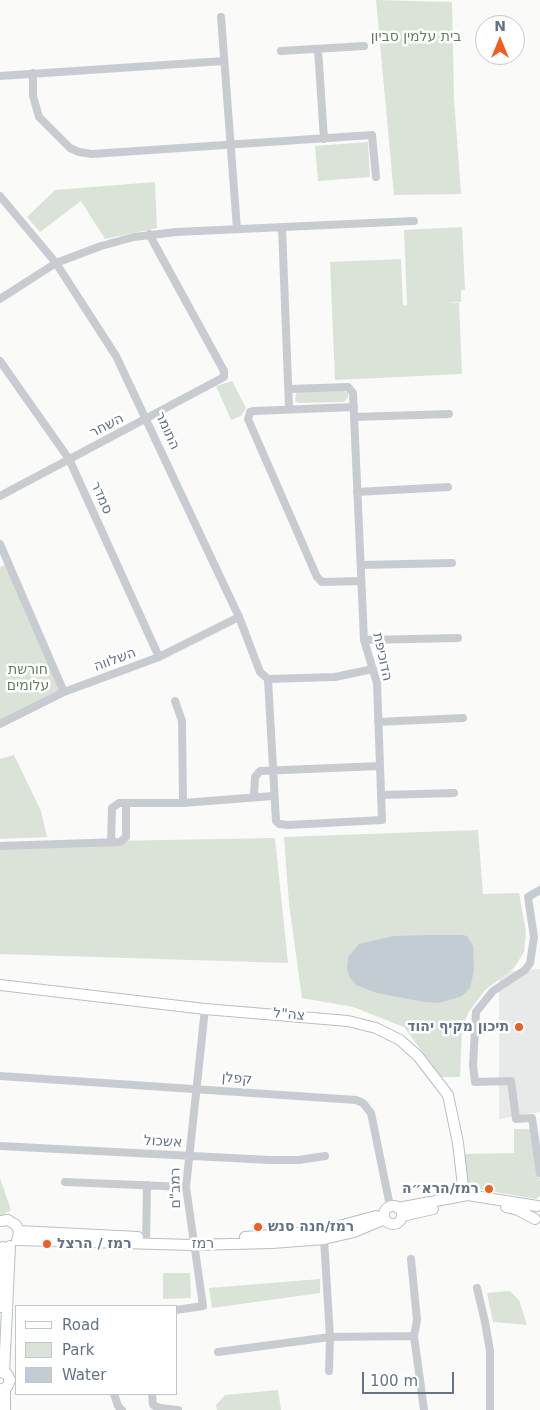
<!DOCTYPE html>
<html>
<head>
<meta charset="utf-8">
<style>
  body { margin:0 }
  #map { position:relative; width:540px; height:1410px; overflow:hidden; background:#fafaf8; font-family:"DejaVu Sans",sans-serif }
  canvas { display:block }
  .legend { position:absolute; left:15px; top:1305px; width:162px; height:90px; box-sizing:border-box; background:#fff; border:1px solid #c0c7ce; margin:0; padding:6px 9px; list-style:none; font-size:15px; color:#627485 }
  .legend li { display:flex; align-items:center; gap:10px; height:25px }
  .legend b { width:25px; border:1px solid #c0c7ce }
  .north { position:absolute; left:475px; top:15px; width:50px; height:50px; box-sizing:border-box; background:#fff; border:1px solid #c0c7ce; border-radius:50%; rotate:0deg; font-size:14px; font-weight:700; line-height:20px; text-align:center; color:#627485 }
  .north::after { content:''; display:block; margin:auto; width:18px; height:22px; background:#f35d1f; clip-path:polygon(50% 0,100% 100%,50% 72%,0 100%) }
  .scale { position:absolute; left:362px; top:1372px; width:92px; height:22px; box-sizing:border-box; border:2px solid #627485; border-top:0; padding-left:6px; font-size:15px; line-height:18px; white-space:nowrap; color:#627485; -webkit-text-stroke:4px #fff; paint-order:stroke }
</style>
</head>
<body>
<div id="map">
<canvas width="540" height="1410"></canvas>
<ul class="legend">
<li><b style="height:6px;background:#fff"></b>Road</li>
<li><b style="height:14px;background:#dbe2d8"></b>Park</li>
<li><b style="height:14px;background:#c2ccd2"></b>Water</li>
</ul>
<div class="north">N</div>
<div class="scale">100 m</div>
</div>
<script>
const ctx = document.querySelector('canvas').getContext('2d');
ctx.lineJoin = 'round';
function fill(path, color) {
  ctx.fillStyle = color;
  ctx.fill(path, 'evenodd');
}
function toPath(rows) {
  const path = new Path2D();
  for (const r of rows) {
    if (r.length === 3) {
      path.moveTo(r[0] + r[2], r[1]);
      path.arc(r[0], r[1], r[2], 0, 2 * Math.PI);
      continue;
    }
    path.moveTo(r[0], r[1]);
    for (let i = 2; i < r.length; i += 2) path.lineTo(r[i], r[i + 1]);
  }
  return path;
}
function stroke(path, color, width, dash) {
  ctx.strokeStyle = color;
  ctx.lineWidth = width;
  ctx.lineCap = dash ? 'butt' : 'round';
  ctx.setLineDash(dash || []);
  ctx.stroke(path);
}
function label(font, color, halo, rows, align = 'center') {
  ctx.font = font + ' "DejaVu Sans",Heebo,sans-serif';
  ctx.lineWidth = 5;
  ctx.setLineDash([]);
  ctx.textBaseline = 'middle';
  ctx.strokeStyle = halo;
  ctx.fillStyle = color;
  for (const [text, x, y, turn = 0] of rows) {
    ctx.save();
    ctx.translate(x, y);
    ctx.rotate((+turn || 0) * Math.PI / 180);
    ctx.textAlign = isNaN(turn) ? turn : align;
    if (halo) ctx.strokeText(text, 0, 0);
    ctx.fillText(text, 0, 0);
    ctx.restore();
  }
}
const built = toPath([
  [540,969,540,1112,499,1119,499,972]
]);
const green = toPath([
  [376,0,452,2,454,98,461,194,394,195],
  [368,142,370,177,318,181,315,146],
  [155,182,157,228,105,239,81,201,40,232,27,217,55,190],
  [462,227,465,290,461,290,461,302,446,303,459,303,462,374,335,380,330,262,401,259,403,305,407,306,404,230],
  [232,381,246,408,241,416,231,420,216,386],
  [343,391,348,393,348,397,344,402,299,403,295,401,296,392],
  [9,563,64,692,0,724,0,567],
  [14,755,41,811,47,837,0,839,0,759],
  [478,830,483,894,519,893,526,932,524,952,514,968,485,990,468,1013,462,1029,460,1077,441,1077,404,1027,353,1007,302,998,289,904,284,837],
  [275,838,288,963,0,954,0,843],
  [514,1129,531,1129,540,1181,540,1196,536,1199,467,1187,464,1154,514,1153],
  [0,1178,11,1210,0,1217],
  [163,1273,190,1273,191,1298,163,1299],
  [320,1279,320,1293,212,1308,209,1288],
  [510,1291,519,1300,527,1325,493,1322,487,1293],
  [278,1390,281,1410,217,1410,216,1405,225,1395]
]);
const water = toPath([
  [429,935,462,935,467,936,473,946,474,970,470,988,462,996,439,1003,425,1002,377,993,356,985,350,978,347,969,348,957,359,944,394,936]
]);
const street = toPath([
  [221,17,237,229],
  [318,49,324,139],
  [281,51,364,46],
  [33,73,33,96,39,117,70,148,79,152,92,154,372,135,376,177],
  [0,76,224,61],
  [0,196,56,263,116,356,239,617,260,672,268,679,276,821,279,824,288,825,382,820,380,766],
  [282,227,289,408],
  [0,299,56,263,101,246,134,237,176,232,414,221],
  [0,361,69,459,159,657],
  [354,407,254,411,250,412,248,419,317,577,322,582,361,581],
  [354,417,449,414],
  [357,492,448,487],
  [0,496,224,377,224,371,149,234],
  [0,544,64,692],
  [361,565,452,563],
  [364,640,458,638],
  [268,679,335,677,373,669],
  [175,701,182,721,183,803],
  [378,722,463,718],
  [0,724,64,692,159,657,239,617],
  [382,795,454,793],
  [254,796,255,777,260,771,380,766,377,683,364,640,353,393,348,387,289,389],
  [111,843,112,808,119,803,183,803,273,796],
  [0,846,120,842,126,837,126,803],
  [540,890,528,897,534,937,530,963,525,970,493,991,476,1012,473,1065,475,1082,511,1081,516,1119,532,1118,540,1173],
  [0,1076,356,1100,363,1103,371,1113,390,1206],
  [0,1146,270,1160,299,1160,325,1156],
  [65,1182,186,1187],
  [324,1239,330,1337,329,1371],
  [146,1244,147,1185],
  [411,1259,417,1320,414,1336,424,1410],
  [477,1288,485,1322,490,1351,490,1410],
  [176,1310,203,1306,186,1187,205,1009],
  [218,1352,330,1337,414,1336],
  [114,1394,118,1406,122,1410],
  [152,1394,153,1405,160,1408,178,1410]
]);
const secondary = toPath([
  [0,985,205,1009,348,1021,376,1028,400,1040,418,1056,448,1095,458,1143,464,1195],
  [393,1215,9],
  [506,1207,518,1210,535,1219],
  [398,1208,468,1195,537,1206],
  [402,1216,433,1209],
  [0,1221,8,1220,16,1225,19,1231,18,1238],
  [19,1231,138,1237],
  [245,1237,321,1231,376,1216],
  [17,1240,192,1245,272,1243,324,1239,354,1232,385,1219],
  [0,1307,3,1247],
  [0,1372,7,1374,10,1380,7,1387,0,1390],
  [4,1373,10,1246],
  [5,1410,5,1389]
]);
const markers = [
  [519,1027,5,"#f35d1f"],
  [489,1189,5,"#f35d1f"],
  [258,1227,5,"#f35d1f"],
  [47,1244,5,"#f35d1f"]
];
const parkNames = [
  ["בית עלמין סביון",416,37],
  ["חורשת",28,670],
  ["עלומים",28,686]
];
const streetNames = [
  ["השחר",107,426,-27],
  ["התומר",167,431,65],
  ["סמדר",101,498,66],
  ["הדוכיפת",382,657,78],
  ["השלווה",115,660,-20],
  ["צה\"ל",289,1015,5],
  ["קפלן",237,1079,4],
  ["אשכול",163,1142,3],
  ["רמב\"ם",176,1188,-91],
  ["רמז",203,1244]
];
const poiNames = [
  ["תיכון מקיף יהוד",509,1027],
  ["רמז/הרא״ה",479,1189],
  ["רמז/חנה סנש",268,1227,"left"],
  ["רמז / הרצל",57,1244,"left"]
];
fill(built, '#e8e9e9');
fill(green, '#dbe2d8');
fill(water, '#c2ccd2');
stroke(secondary, '#b9bfc4', 12);
stroke(street, '#c8ccd0', 8);
stroke(secondary, '#fff', 10);
for (const [x, y, r, color] of markers) {
  const dot = new Path2D();
  dot.arc(x, y, r, 0, 2 * Math.PI);
  ctx.fillStyle = color;
  ctx.fill(dot);
  stroke(dot, '#fff', 2);
}
label('14px', '#667c62', '#fff', parkNames);
label('14px', '#627485', '#fff', streetNames);
label('bold 14px', '#627485', '#fff', poiNames, 'right');
</script>
</body>
</html>
